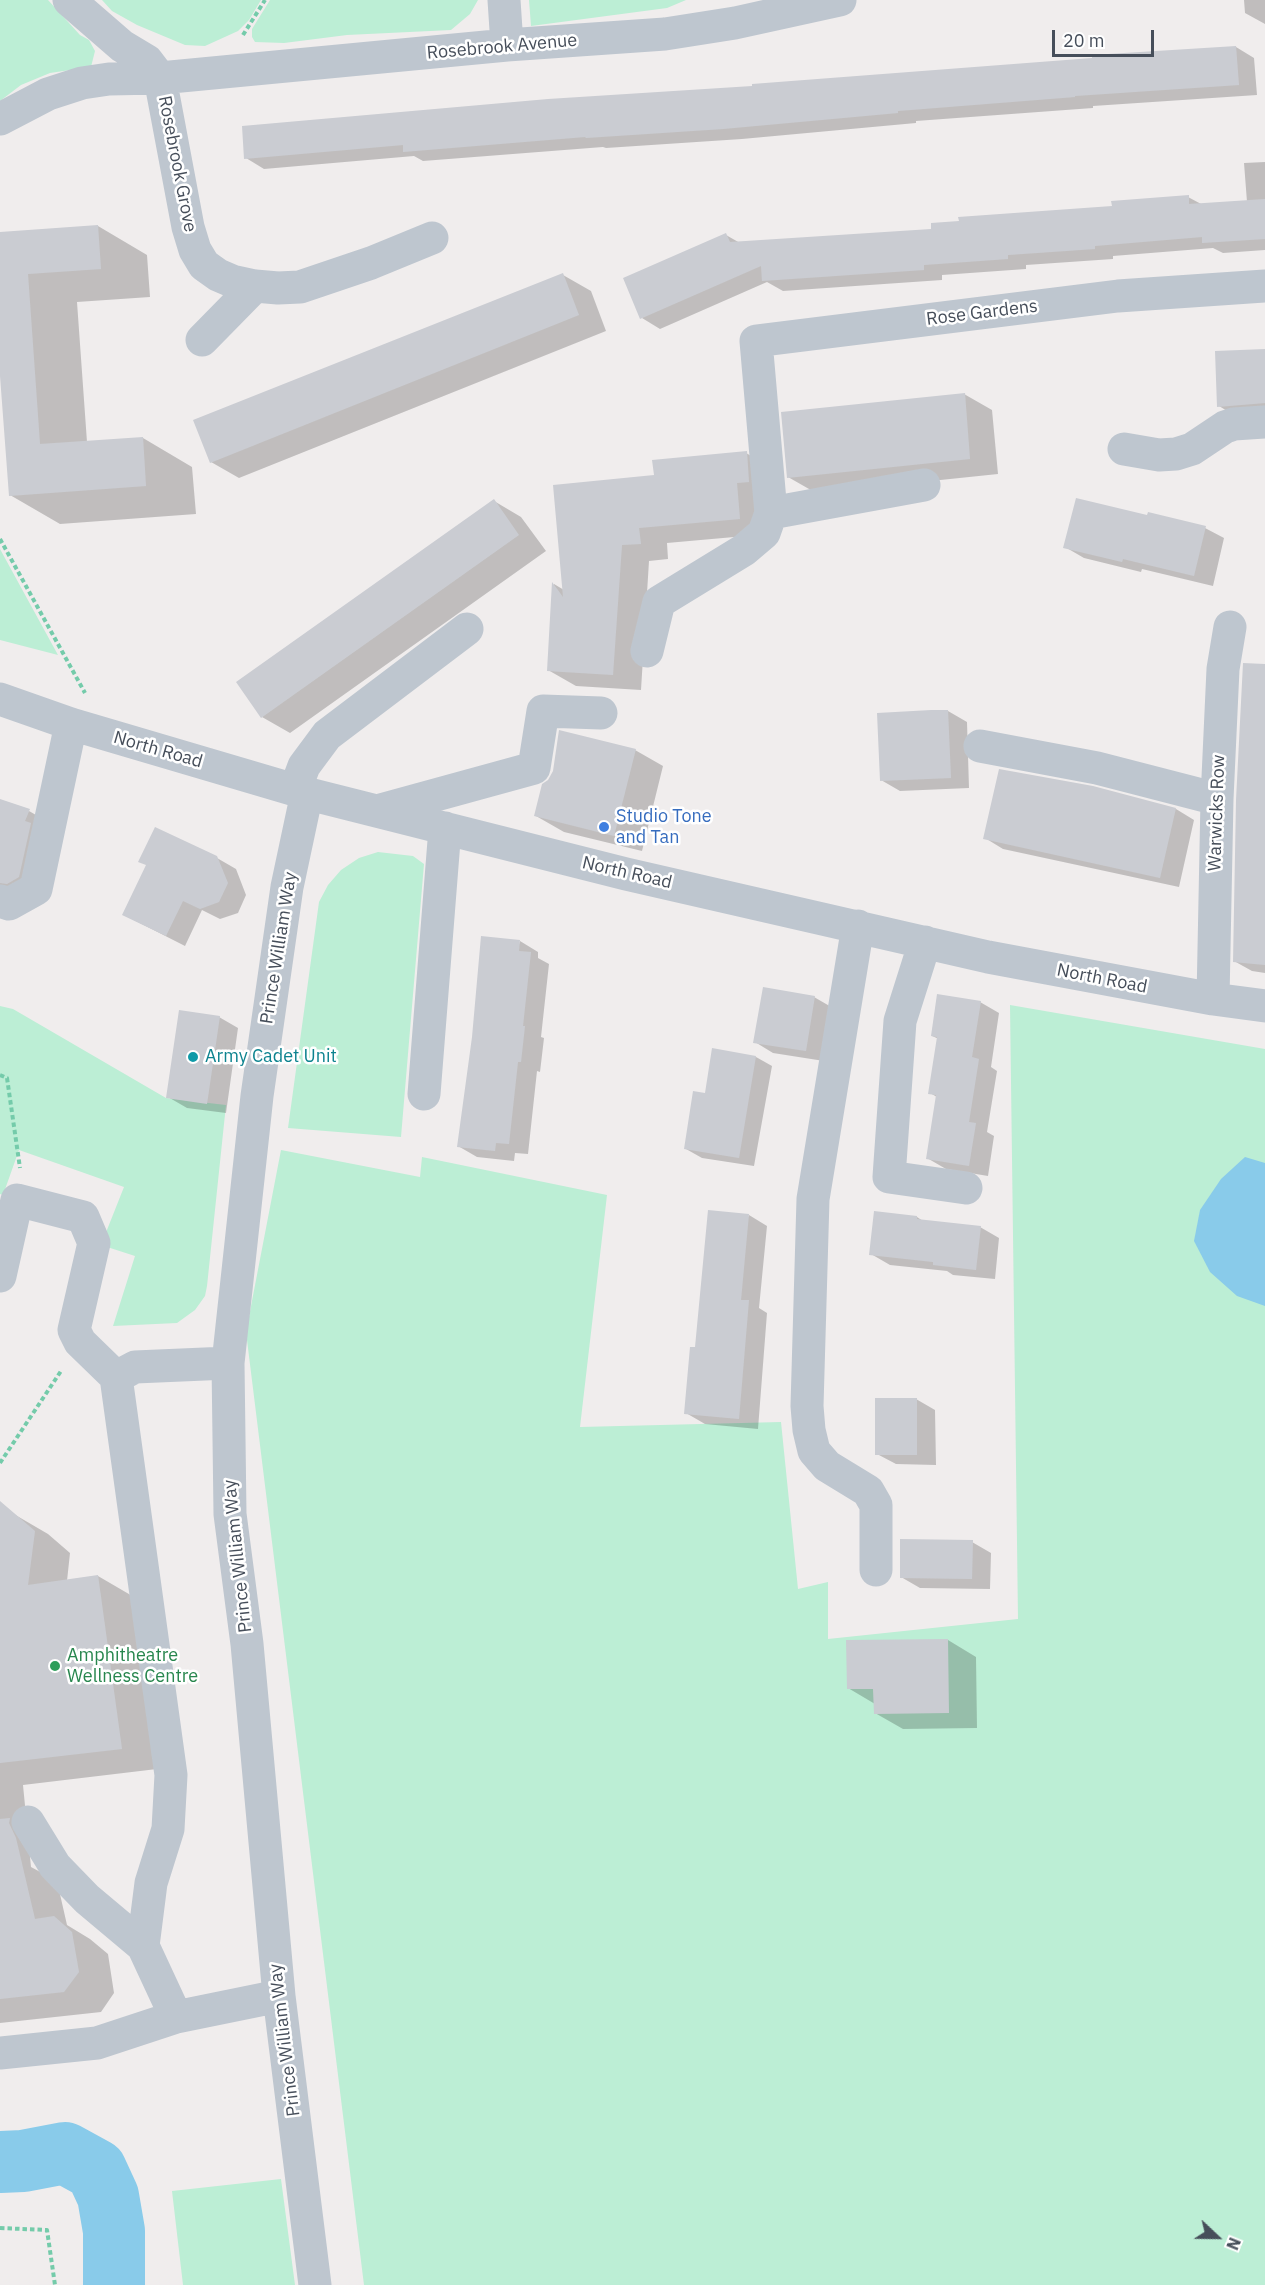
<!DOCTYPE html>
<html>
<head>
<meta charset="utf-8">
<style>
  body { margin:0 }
  #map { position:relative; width:1265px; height:2285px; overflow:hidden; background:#f0eded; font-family:"IBM Plex Sans",sans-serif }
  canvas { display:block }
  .north { position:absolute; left:1187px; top:2207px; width:60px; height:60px; -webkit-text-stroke:4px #fff; paint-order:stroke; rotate:112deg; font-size:16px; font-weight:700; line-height:24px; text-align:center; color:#464e5a }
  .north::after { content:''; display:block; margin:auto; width:21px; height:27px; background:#464e5a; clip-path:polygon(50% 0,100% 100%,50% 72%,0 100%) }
  .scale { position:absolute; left:1052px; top:30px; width:102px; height:27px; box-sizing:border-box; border:3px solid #464e5a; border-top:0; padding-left:8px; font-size:18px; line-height:21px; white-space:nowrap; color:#464e5a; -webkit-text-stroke:4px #fff; paint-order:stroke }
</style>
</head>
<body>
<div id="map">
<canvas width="1265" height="2285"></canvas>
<div class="north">N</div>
<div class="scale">20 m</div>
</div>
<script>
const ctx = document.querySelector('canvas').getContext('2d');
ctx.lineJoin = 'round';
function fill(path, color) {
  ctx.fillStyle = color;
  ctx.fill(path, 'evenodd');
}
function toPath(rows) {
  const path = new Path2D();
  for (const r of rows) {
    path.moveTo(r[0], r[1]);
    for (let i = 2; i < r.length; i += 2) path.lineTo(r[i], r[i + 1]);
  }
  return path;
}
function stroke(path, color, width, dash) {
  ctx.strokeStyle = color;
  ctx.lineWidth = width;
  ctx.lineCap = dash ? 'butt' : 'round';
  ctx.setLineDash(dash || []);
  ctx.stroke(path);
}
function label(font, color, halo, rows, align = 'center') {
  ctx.font = font + ' "IBM Plex Sans",sans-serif';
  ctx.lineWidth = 5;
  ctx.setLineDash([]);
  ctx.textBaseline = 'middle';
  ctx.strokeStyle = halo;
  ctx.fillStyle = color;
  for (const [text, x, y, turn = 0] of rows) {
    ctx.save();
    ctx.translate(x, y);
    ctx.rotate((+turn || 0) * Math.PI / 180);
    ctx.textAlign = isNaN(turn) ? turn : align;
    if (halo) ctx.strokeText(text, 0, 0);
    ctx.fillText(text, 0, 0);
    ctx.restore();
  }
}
const green = toPath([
  [0,0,48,0,80,35,89,40,95,51,91,67,50,73,21,85,0,101],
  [102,0,261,0,249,20,238,31,205,46,185,45,137,25,112,11],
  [270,0,478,0,470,14,451,30,347,35,284,43,255,42,252,37,252,29],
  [529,0,686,0,667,8,531,26],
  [0,549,58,655,0,640],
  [378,852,413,856,424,864,401,1137,288,1128,319,902,328,885,341,870,359,858],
  [1010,1005,1265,1049,1265,2285,364,2285,246,1332,281,1150,420,1177,422,1157,607,1195,580,1427,781,1422,798,1589,828,1582,828,1639,1018,1619],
  [0,1006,13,1009,166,1098,226,1105,207,1286,205,1296,195,1310,177,1323,113,1326,135,1256,101,1245,124,1187,19,1150,3,1195,0,1194],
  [281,2179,295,2285,183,2285,172,2191]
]);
const water = toPath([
  [1245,1157,1265,1163,1265,1306,1237,1296,1210,1272,1194,1241,1200,1210,1221,1179]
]);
const shadow = toPath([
  [1244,0,1265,0,1265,24,1245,13],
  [1236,47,1254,58,1257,95,1093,106,1093,108,916,121,916,123,742,139,606,148,603,147,423,161,414,156,264,169,246,158,754,87],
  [1265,162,1265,250,1223,253,1213,248,1113,256,1113,259,1026,265,1026,269,942,275,942,280,783,291,767,282,660,329,642,318,726,235,740,243,933,230,1188,197,1203,205,1247,202,1244,163],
  [98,226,147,255,150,297,77,302,87,442,143,438,192,467,196,514,60,524,10,495,0,355,0,234],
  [563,275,591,291,606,331,239,478,211,462],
  [1265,351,1265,414,1237,417,1219,406],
  [964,394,992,410,998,474,816,493,788,477],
  [746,453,774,469,768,534,667,543,668,559,649,561,641,690,576,686,548,670,554,584,564,590,655,477],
  [494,501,521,517,546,551,290,733,262,717],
  [1205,528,1224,538,1213,586,1142,569,1141,572,1084,558,1065,547],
  [1265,665,1265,973,1252,971,1234,961],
  [948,711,967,722,969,788,900,791,881,780],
  [635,750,663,766,642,851,564,832,536,816],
  [0,800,29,811,57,827,47,892,0,887],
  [1176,809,1194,820,1179,887,1003,849,985,838],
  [217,858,236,869,246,895,238,913,220,919,202,910,185,946,124,915],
  [520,941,538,952,538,958,549,964,541,1037,544,1038,540,1072,537,1071,528,1154,515,1153,514,1161,477,1157,458,1146],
  [814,997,833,1008,824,1061,773,1053,755,1042],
  [980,1002,999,1013,991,1067,997,1071,987,1132,994,1136,988,1176,946,1169,927,1158,937,1097,930,1093,939,1039,932,1036],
  [219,1017,238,1028,226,1113,187,1108,168,1097],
  [713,1050,756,1057,772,1066,754,1166,702,1158,686,1149,706,1095],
  [749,1215,767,1226,759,1308,767,1313,758,1429,705,1424,686,1413,697,1348],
  [917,1217,923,1221,980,1227,999,1238,995,1279,953,1275,947,1271,890,1265,871,1254],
  [916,1399,935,1410,936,1465,896,1464,877,1454],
  [12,1513,48,1534,70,1553,67,1581,98,1576,134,1597,157,1769,23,1785,31,1867,57,1881,67,1925,90,1939,108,1954,114,1993,101,2012,0,2023,0,1518],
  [972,1542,991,1553,990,1589,920,1588,901,1577],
  [948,1640,976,1657,977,1728,903,1729,875,1713,875,1704,848,1688]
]);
const river = toPath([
  [0,2162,23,2161,65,2153,96,2170,108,2196,114,2231,114,2285]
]);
const building = toPath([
  [1236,46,1239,85,1075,96,1075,97,898,111,898,113,723,129,586,138,585,137,403,152,403,145,244,159,242,126,548,99,752,86,752,84,1092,58,1092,55],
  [1189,195,1189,204,1265,199,1265,239,1202,243,1202,237,1095,246,1095,249,1008,255,1008,259,924,265,924,270,762,281,761,266,640,319,623,278,726,233,730,242,931,229,931,223,959,221,958,217,1112,206,1111,201],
  [98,225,101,269,28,274,40,444,143,437,146,486,9,496,0,376,0,232],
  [563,273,579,315,210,463,193,420],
  [1265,349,1265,403,1217,407,1215,351],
  [965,393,970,459,787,478,781,412],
  [747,451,749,482,737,483,740,519,639,528,641,544,622,545,613,675,547,671,552,582,563,597,553,485,654,475,652,460],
  [1076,498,1147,515,1148,512,1206,526,1194,576,1123,559,1122,562,1063,548],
  [494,499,519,535,261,718,236,682],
  [1243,663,1265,664,1265,965,1233,962,1236,800],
  [931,710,948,710,951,778,880,781,877,713],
  [559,730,636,749,614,836,534,816,542,784,548,780,553,771],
  [999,769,1093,786,1176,808,1160,878,983,839],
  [0,799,30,809,25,821,31,823,19,877,7,884,0,883],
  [155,827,217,856,228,883,219,902,200,909,183,901,166,936,122,915,146,865,138,862],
  [481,936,520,940,519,951,531,952,523,1026,525,1026,521,1062,518,1062,509,1144,496,1143,495,1151,457,1147,472,1037],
  [763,987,815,996,806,1051,753,1043],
  [937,994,981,1001,972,1057,979,1059,969,1122,976,1123,969,1166,926,1159,936,1095,928,1094,937,1037,931,1036],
  [179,1010,220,1016,207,1104,166,1098],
  [712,1048,756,1056,739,1158,684,1149,693,1091,705,1093],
  [708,1210,749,1214,741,1300,749,1300,739,1419,684,1414,690,1347,695,1347],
  [874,1211,917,1216,917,1219,981,1226,976,1270,933,1265,933,1262,869,1255],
  [875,1398,917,1398,917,1455,875,1455],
  [0,1501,35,1531,28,1585,98,1575,122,1749,0,1763],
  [900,1539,973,1540,972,1579,900,1578],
  [948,1639,949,1713,874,1714,873,1689,847,1689,846,1640],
  [10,1818,9,1823,16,1838,35,1919,54,1916,72,1932,79,1972,64,1992,0,1999,0,1819]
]);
const path = toPath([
  [243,35,265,0],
  [0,539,85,693],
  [0,1075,7,1078,20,1168],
  [0,1463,61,1371],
  [0,2228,47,2230,55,2285]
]);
const minor = toPath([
  [69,0,122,46,147,61,160,78,188,227,195,250,204,265,218,275,232,281,255,286,278,288,300,287,371,263,432,238],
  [504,0,507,45],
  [0,119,48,94,82,83,109,79,160,78,507,45,665,34,735,23,840,0],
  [202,340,255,286],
  [1124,449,1159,455,1176,454,1192,449,1225,427,1234,424,1265,422],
  [771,513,924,485],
  [647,651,659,602,744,550,764,533,771,513,756,341,1118,296,1265,286],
  [0,699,71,724,305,793,626,874,988,957,1213,999,1265,1006],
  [980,746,1097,768,1217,799],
  [295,790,304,766,327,735,467,629],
  [307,793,287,887,257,1096,228,1363,230,1514,247,1644,279,1996,315,2285],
  [381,810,534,768,543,711,601,713],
  [0,901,9,904,36,889,71,724],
  [858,926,813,1199,807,1406,809,1430,814,1451,827,1466,868,1491,876,1505,876,1570],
  [925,942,900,1021,889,1177,966,1188],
  [1213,999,1217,799,1223,669,1230,627],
  [424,1094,445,828],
  [0,1276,17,1200,83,1217,94,1243,74,1330,80,1342,116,1377],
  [228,1363,135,1367,116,1377,171,1775,168,1829,151,1883,143,1946,176,2017,279,1996],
  [28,1822,55,1866,87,1899,143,1946],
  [0,2053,97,2043,176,2017]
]);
const markers = [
  [604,827,6,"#3f7fe0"],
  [193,1057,6,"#0f9aa8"],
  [55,1666,6,"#2e9e5b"]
];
const streetNames = [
  ["Rosebrook Avenue",502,47,-5],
  ["Rosebrook Grove",177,164,79],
  ["Rose Gardens",982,313,-7],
  ["North Road",158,750,16],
  ["Warwicks Row",1217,813,-88],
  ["North Road",627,873,13],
  ["Prince William Way",279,948,-81],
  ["North Road",1102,979,11],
  ["Prince William Way",238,1556,-96],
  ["Prince William Way",285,2040,-97]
];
const shopNames = [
  ["Studio Tone",616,817],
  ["and Tan",616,838]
];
const cultureNames = [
  ["Army Cadet Unit",205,1057]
];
const leisureNames = [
  ["Amphitheatre",67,1656],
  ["Wellness Centre",67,1677]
];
fill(green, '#bceed5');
fill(water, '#89cbea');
fill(shadow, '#0003');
stroke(river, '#89cbea', 62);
fill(building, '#caccd2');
stroke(path, '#74cbaa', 4, [4.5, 3]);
stroke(minor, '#bec6cf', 33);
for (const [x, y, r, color] of markers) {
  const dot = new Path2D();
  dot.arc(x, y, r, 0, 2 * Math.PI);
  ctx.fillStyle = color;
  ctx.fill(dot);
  stroke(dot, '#fff', 2);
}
label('18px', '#464e5a', '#fff', streetNames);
label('18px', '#366cbe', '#fff', shopNames, 'left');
label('18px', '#0d838f', '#fff', cultureNames, 'left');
label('18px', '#27864d', '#fff', leisureNames, 'left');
</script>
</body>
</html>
